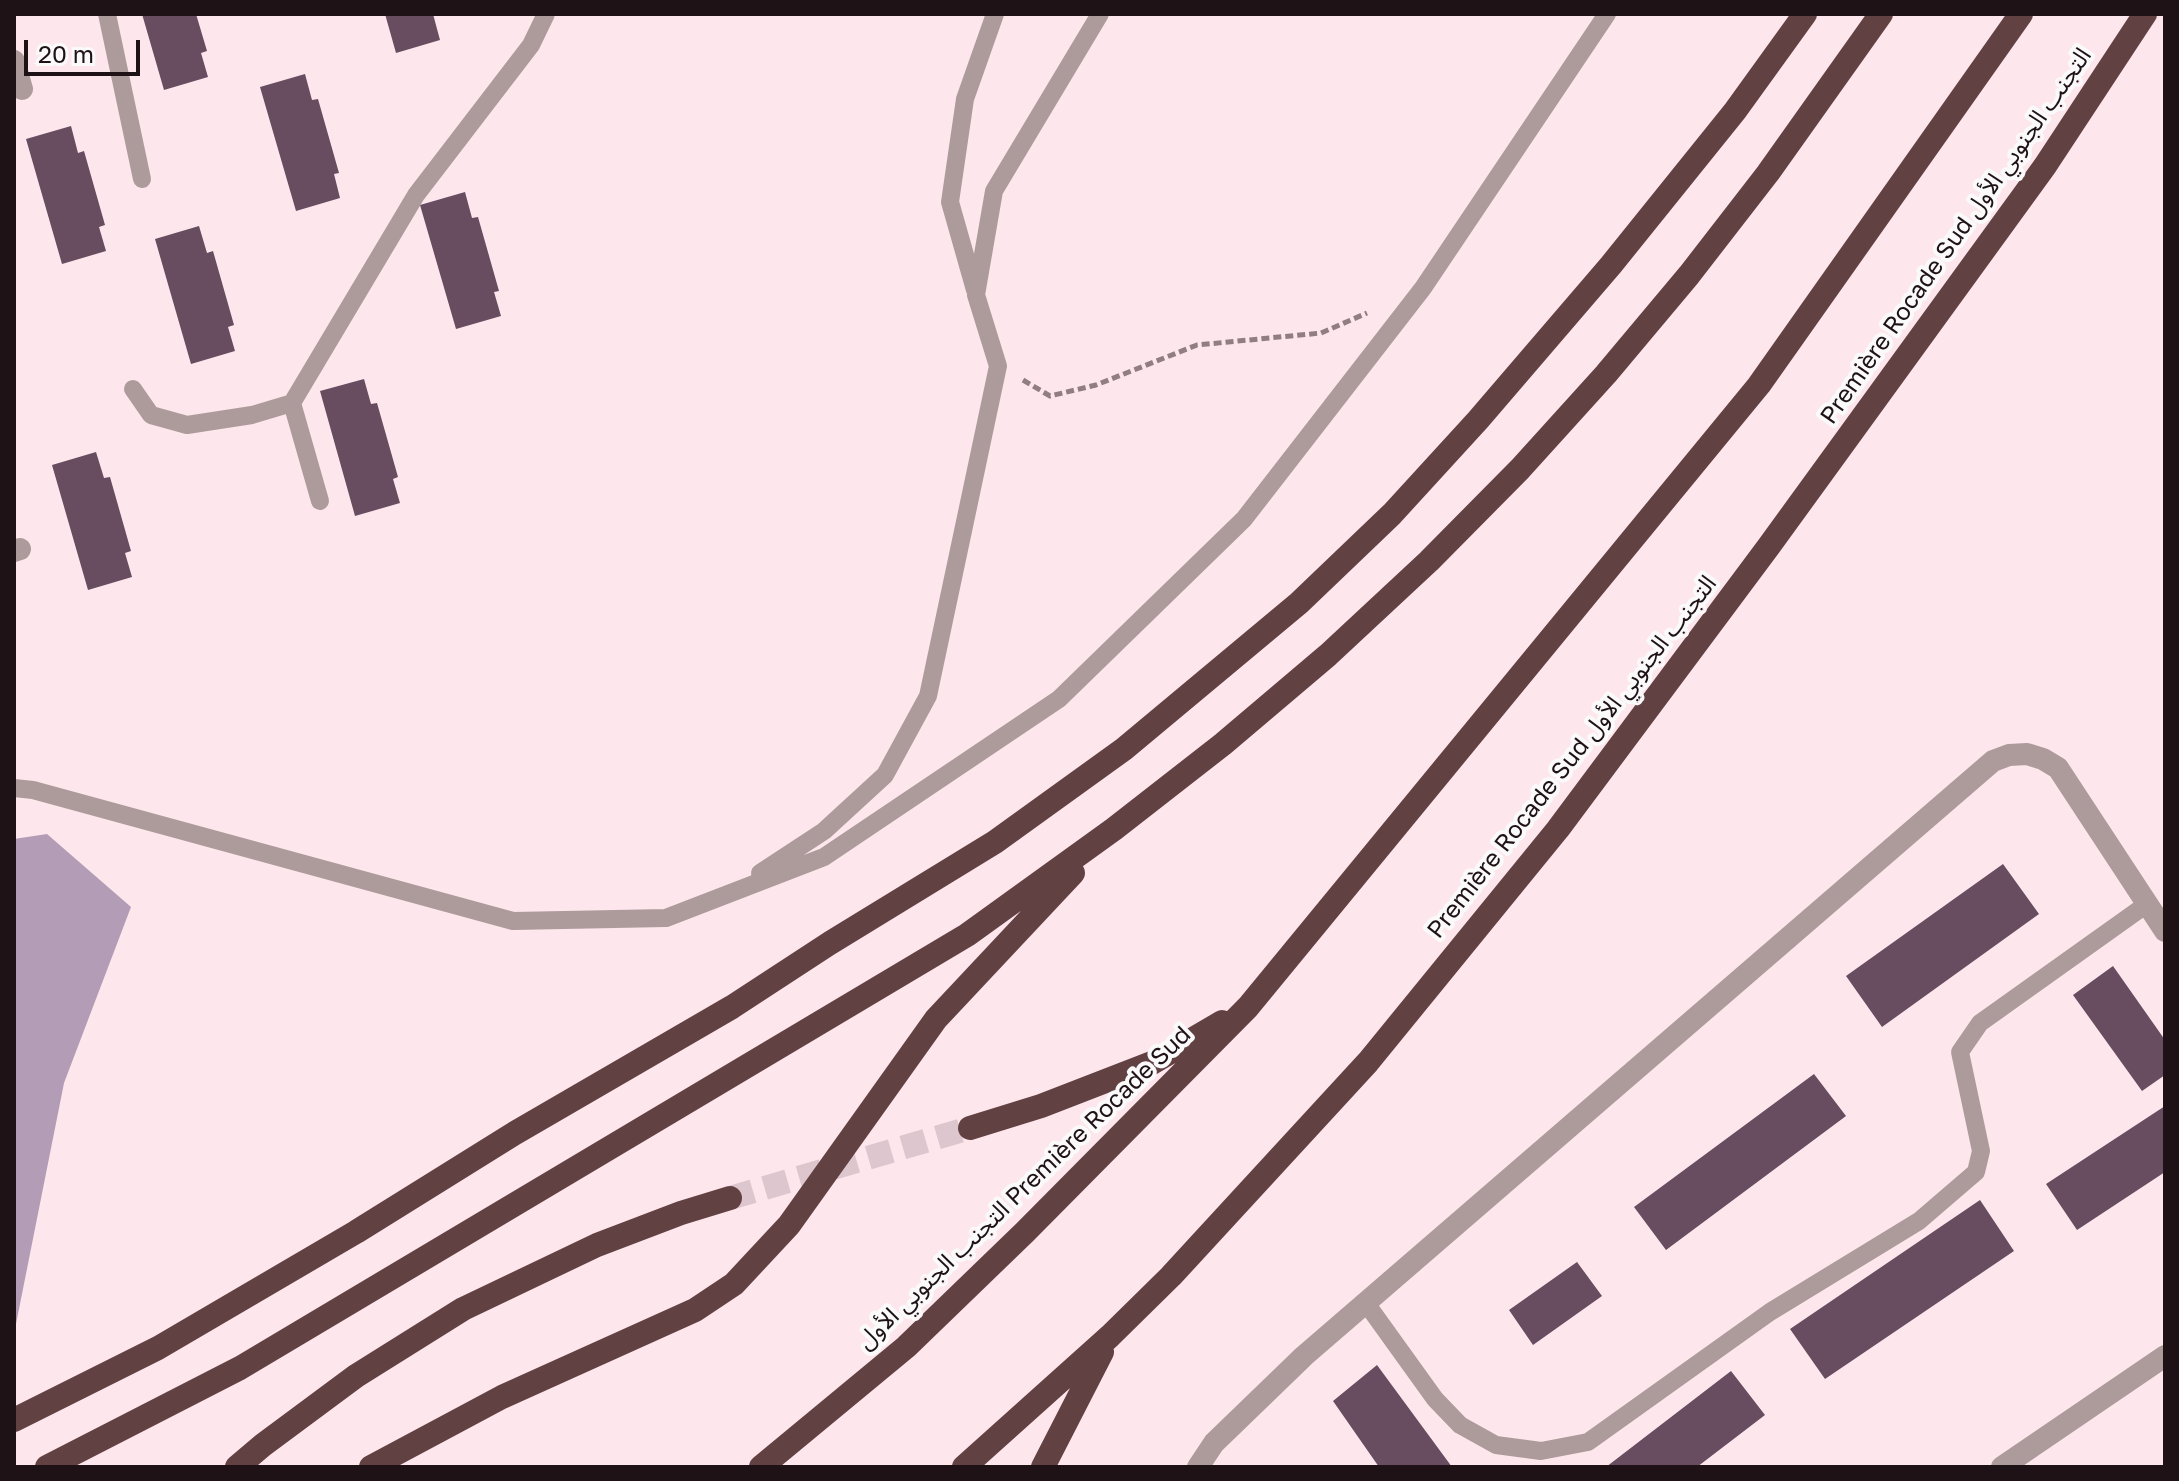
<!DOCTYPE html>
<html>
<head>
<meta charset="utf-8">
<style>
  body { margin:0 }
  #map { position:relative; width:2179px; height:1481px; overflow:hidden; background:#fee6ed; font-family:"Golos Text",sans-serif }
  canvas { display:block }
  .frame { position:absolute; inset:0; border:16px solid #1f1216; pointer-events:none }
  .scale { position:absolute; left:24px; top:40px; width:116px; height:36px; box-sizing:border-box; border:4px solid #1f1216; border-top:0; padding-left:10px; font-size:24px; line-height:28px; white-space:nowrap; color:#1f1216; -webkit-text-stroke:6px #fafafa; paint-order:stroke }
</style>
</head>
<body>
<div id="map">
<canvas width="2179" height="1481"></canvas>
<div class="frame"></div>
<div class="scale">20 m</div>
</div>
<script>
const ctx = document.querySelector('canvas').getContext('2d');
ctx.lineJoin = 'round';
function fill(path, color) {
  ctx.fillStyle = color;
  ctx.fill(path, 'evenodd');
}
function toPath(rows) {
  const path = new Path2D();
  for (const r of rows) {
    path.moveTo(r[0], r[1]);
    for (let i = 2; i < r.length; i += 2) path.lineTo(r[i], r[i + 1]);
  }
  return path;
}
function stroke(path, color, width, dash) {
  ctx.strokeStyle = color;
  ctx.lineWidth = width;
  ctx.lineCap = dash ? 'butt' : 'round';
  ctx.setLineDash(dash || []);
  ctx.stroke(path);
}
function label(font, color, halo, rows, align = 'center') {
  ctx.font = font + ' "Golos Text","Noto Sans Arabic",sans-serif';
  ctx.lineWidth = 8;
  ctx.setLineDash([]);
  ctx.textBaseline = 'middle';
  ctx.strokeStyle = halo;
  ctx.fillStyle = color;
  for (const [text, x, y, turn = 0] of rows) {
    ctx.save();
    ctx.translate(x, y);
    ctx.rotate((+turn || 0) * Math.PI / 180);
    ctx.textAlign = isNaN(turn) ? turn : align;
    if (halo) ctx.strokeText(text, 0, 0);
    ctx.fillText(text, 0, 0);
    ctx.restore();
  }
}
const water = toPath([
  [47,834,131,907,64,1083,14,1334,14,839]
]);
const building = toPath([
  [142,14,196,14,207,51,201,53,208,77,164,90],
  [385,14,433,14,440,40,396,53],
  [305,74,312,100,318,99,339,173,334,174,340,198,296,211,260,87],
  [71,126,78,153,84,151,105,225,99,227,106,251,62,264,26,139],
  [465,192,472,218,478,217,499,291,494,292,501,316,456,329,420,205],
  [199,226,207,253,213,251,234,325,228,327,235,351,191,364,155,239],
  [364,379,371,404,377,403,398,477,393,479,400,503,355,516,320,391],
  [96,452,104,478,110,477,131,551,125,553,132,577,88,590,52,465],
  [2003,864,2039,914,1882,1027,1846,976],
  [2113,966,2165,1040,2165,1075,2142,1091,2073,995],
  [1814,1074,1846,1116,1666,1250,1634,1207],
  [2165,1106,2165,1172,2077,1230,2046,1184],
  [1980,1200,2014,1251,1825,1379,1790,1329],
  [1577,1262,1602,1296,1533,1345,1509,1310],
  [1377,1365,1452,1467,1379,1467,1333,1401],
  [1731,1371,1765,1415,1697,1467,1606,1467]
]);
const motorwayTunnel = toPath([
  [730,1198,970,1128]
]);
const path = toPath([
  [1023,380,1050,396,1096,385,1197,345,1321,333,1367,313]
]);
const service = toPath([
  [107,14,142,179],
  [975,290,950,202,965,99,995,14],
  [133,389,151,415,187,425,252,415,292,403],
  [320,501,292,403,416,195,531,45,546,14],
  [14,788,33,790,513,921,666,918,824,857,1059,699,1244,519,1423,288,1607,14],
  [760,873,824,831,885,775,928,696,998,366,976,295,994,191,1100,14],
  [1366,1303,1435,1399,1460,1425,1496,1445,1541,1451,1588,1442,1770,1312,1919,1221,1976,1172,1981,1151,1960,1052,1980,1023,2147,904]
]);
const minor = toPath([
  [14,61,22,89],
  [14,551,20,549],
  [1198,1467,1214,1443,1304,1356,1993,761,2009,755,2027,754,2043,759,2058,768,2165,931],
  [2002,1467,2165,1356]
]);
const motorway = toPath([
  [970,1128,1041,1106,1152,1063,1222,1022],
  [14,1420,158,1348,356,1232,515,1133,732,1007,830,943,995,842,1124,749,1299,603,1392,514,1478,420,1611,265,1735,111,1805,14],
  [47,1467,240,1368,967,935,1114,829,1223,744,1328,655,1429,561,1520,469,1606,374,1689,275,1768,173,1881,14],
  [237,1467,263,1445,356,1376,463,1309,597,1245,681,1213,730,1198],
  [371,1467,502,1397,695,1310,734,1284,789,1225,936,1019,1073,873],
  [761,1467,906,1347,1025,1232,1248,1007,1759,385,2021,14],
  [964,1467,1110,1336,1171,1276,1368,1062,1558,829,1769,546,2045,166,2145,14],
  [1043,1467,1102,1352]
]);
const streetNames = [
  ["Première Rocade Sud التجنب الجنوبي الأول",1956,236,-55],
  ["Première Rocade Sud التجنب الجنوبي الأول",1572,757,-52],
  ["التجنب الجنوبي الأول Première Rocade Sud",1024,1188,-44]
];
fill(water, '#b29cb6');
fill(building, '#674d5f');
stroke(motorwayTunnel, '#ddc6cd', 24, [24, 12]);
stroke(path, '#907e83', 5, [8, 4]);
stroke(service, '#ad9b9c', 18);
stroke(minor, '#ad9b9c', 22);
stroke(motorway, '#624143', 24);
label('24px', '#1f1216', '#fafafa', streetNames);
</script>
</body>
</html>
